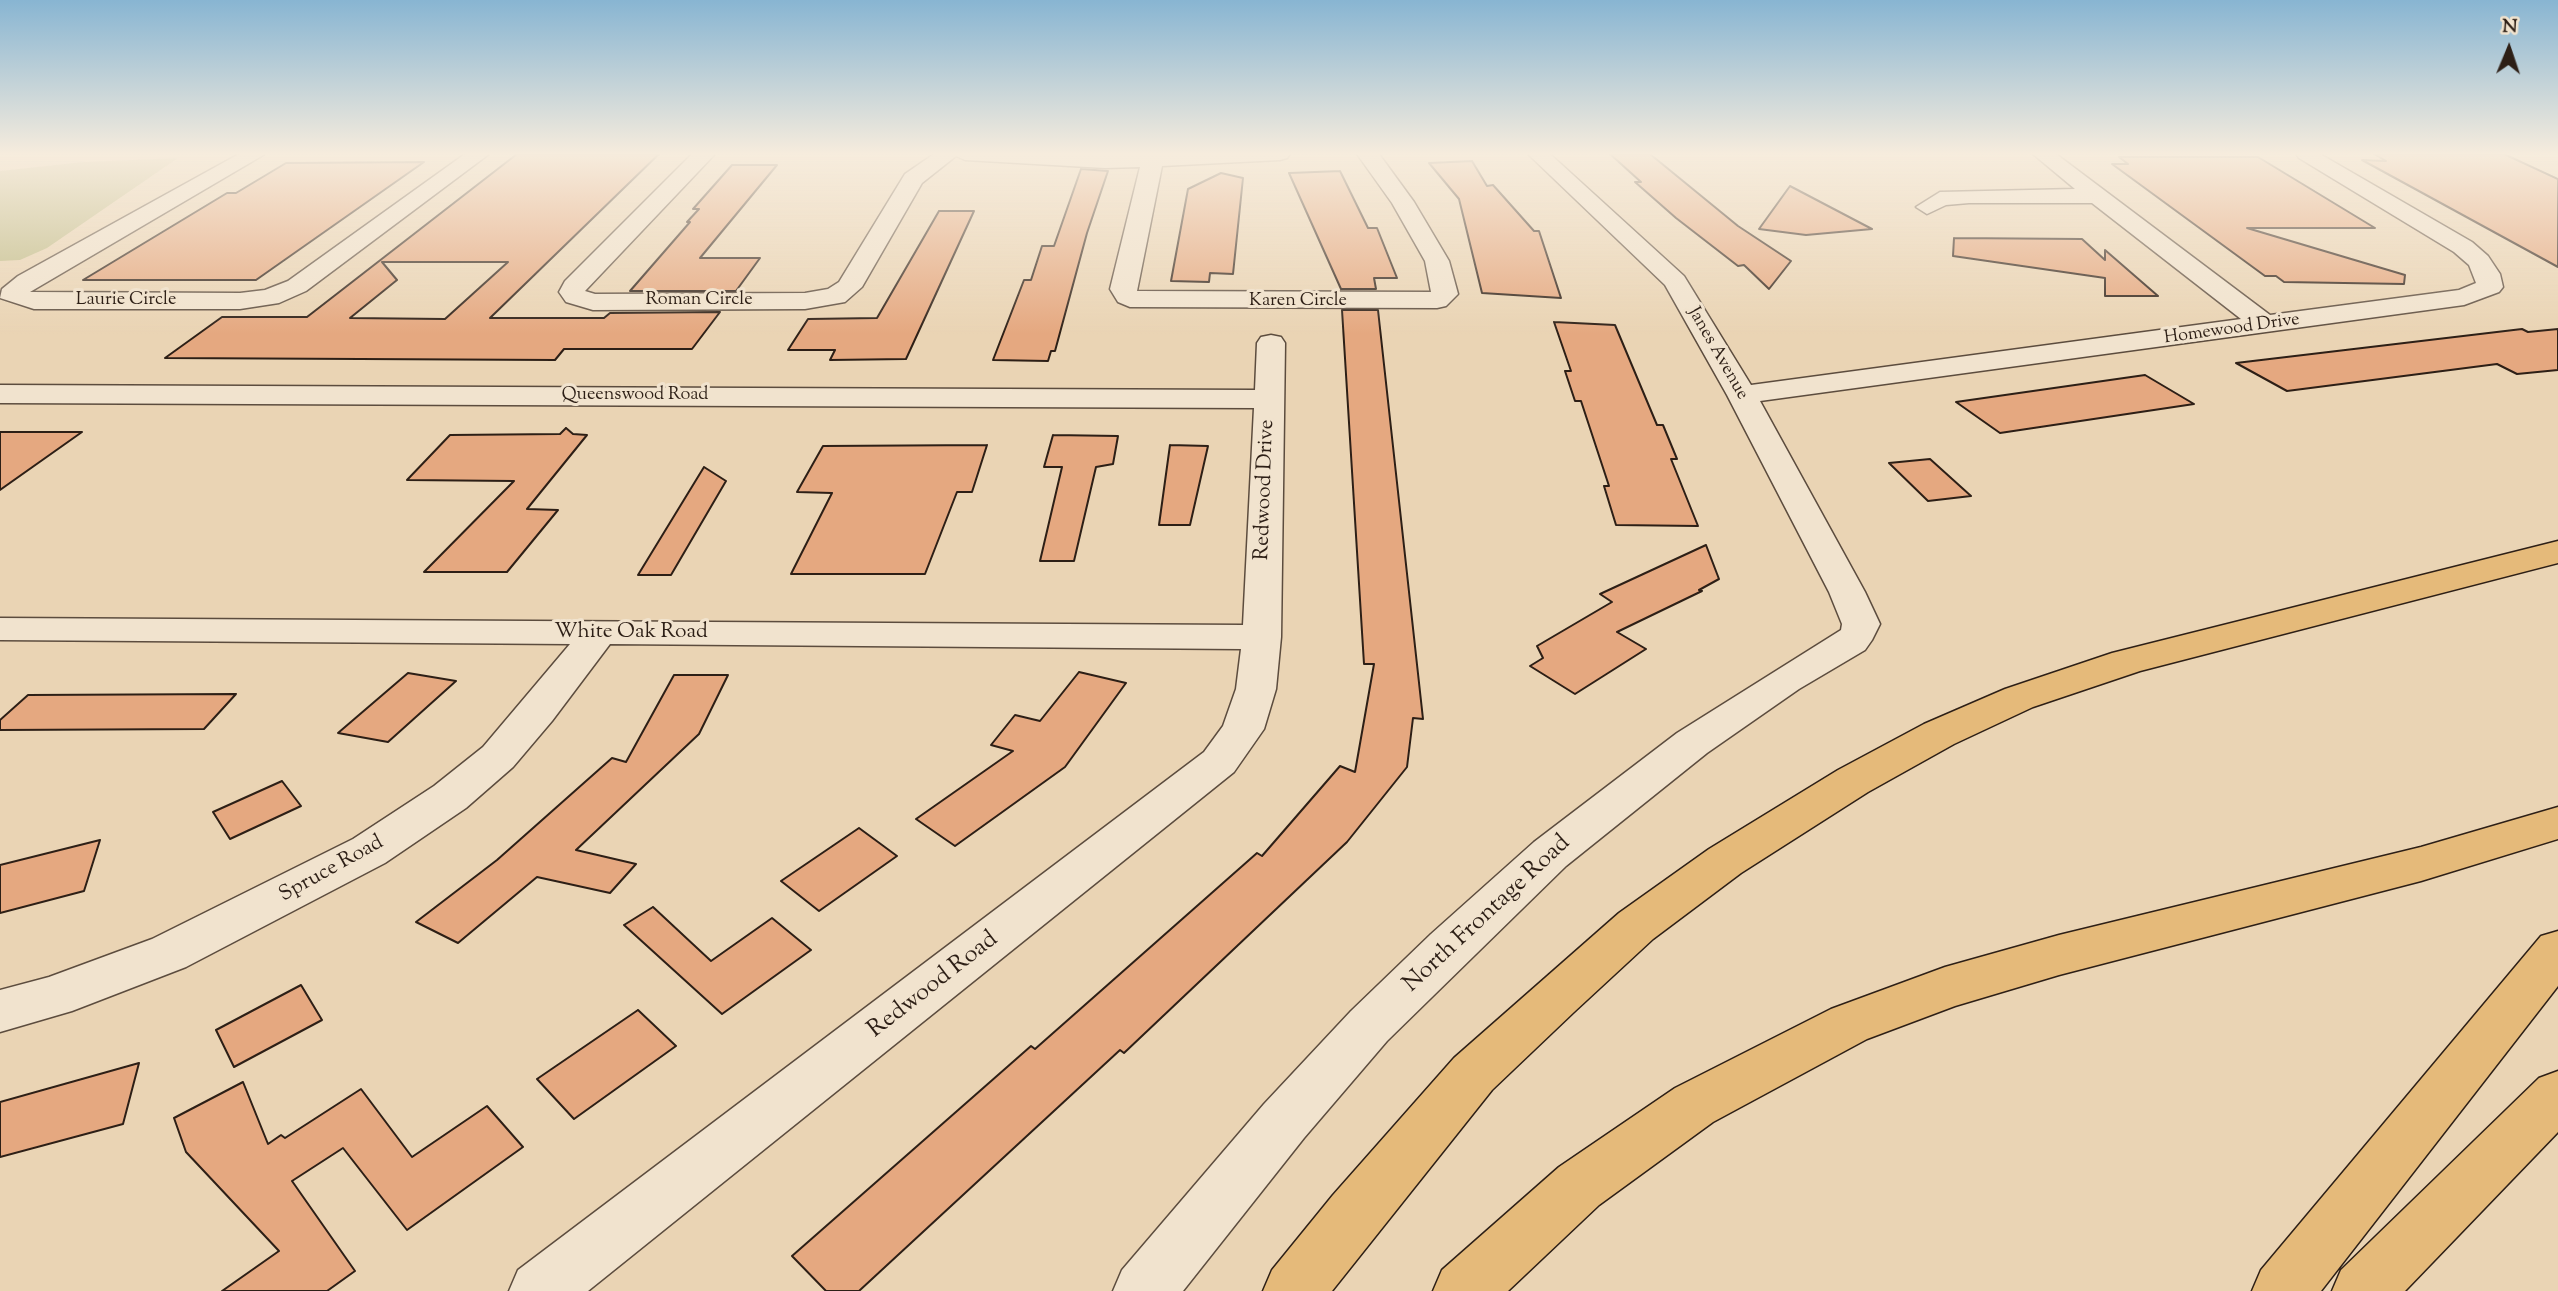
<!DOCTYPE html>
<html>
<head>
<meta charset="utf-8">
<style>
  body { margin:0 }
  #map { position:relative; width:2558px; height:1291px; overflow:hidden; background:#ead4b4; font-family:"Sorts Mill Goudy",serif }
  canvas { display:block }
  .north { position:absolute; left:2474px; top:14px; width:70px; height:70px; -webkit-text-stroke:5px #f1e3ce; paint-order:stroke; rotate:2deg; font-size:19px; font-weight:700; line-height:28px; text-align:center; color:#2d1f16 }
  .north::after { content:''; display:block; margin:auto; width:24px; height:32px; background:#2d1f16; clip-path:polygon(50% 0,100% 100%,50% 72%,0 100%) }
</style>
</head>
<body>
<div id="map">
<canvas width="2558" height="1291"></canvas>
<div class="north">N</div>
</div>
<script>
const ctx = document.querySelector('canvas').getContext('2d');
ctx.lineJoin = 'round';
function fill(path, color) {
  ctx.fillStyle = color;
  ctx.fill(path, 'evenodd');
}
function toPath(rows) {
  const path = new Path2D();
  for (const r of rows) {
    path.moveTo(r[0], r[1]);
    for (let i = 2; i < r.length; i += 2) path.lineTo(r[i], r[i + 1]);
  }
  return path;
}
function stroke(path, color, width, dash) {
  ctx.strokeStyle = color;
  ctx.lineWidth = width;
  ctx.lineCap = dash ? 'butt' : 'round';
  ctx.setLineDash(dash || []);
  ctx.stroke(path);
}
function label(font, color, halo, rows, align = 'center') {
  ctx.font = font + ' "Sorts Mill Goudy",serif';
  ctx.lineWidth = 6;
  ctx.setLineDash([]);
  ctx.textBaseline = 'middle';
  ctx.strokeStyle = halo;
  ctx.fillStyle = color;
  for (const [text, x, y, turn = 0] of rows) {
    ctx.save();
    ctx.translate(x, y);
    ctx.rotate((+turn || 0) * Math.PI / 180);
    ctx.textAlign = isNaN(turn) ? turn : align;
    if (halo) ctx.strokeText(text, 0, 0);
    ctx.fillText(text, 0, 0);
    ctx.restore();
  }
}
const green = toPath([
  [178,158,47,248,20,260,0,261,0,171,83,162]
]);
const building = toPath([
  [517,154,659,154,490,318,604,318,610,313,720,312,692,349,564,349,555,360,165,358,222,317,307,317,517,154],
  [382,262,508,262,445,319,350,318,397,280,382,262],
  [1610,154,1650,154,1738,226,1791,261,1769,289,1744,265,1738,266,1676,218,1635,182,1641,182,1610,154],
  [2374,154,2504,154,2558,179,2558,267,2362,160,2386,161,2374,154],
  [2119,157,2258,157,2375,228,2247,228,2405,275,2404,284,2284,282,2276,276,2265,276,2112,164,2128,164,2119,157],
  [1472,161,1487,186,1493,185,1534,231,1539,231,1561,298,1482,293,1459,199,1429,163,1472,161],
  [424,162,256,280,83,280,227,193,236,193,286,163,424,162],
  [732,165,777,165,700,258,760,258,736,291,630,291,690,222,687,222,699,209,693,209,732,165],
  [1081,169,1108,171,1087,233,1055,351,1051,351,1048,361,993,360,1024,280,1031,280,1042,246,1054,246,1081,169],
  [1340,171,1368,228,1377,228,1397,278,1374,278,1376,289,1341,289,1289,173,1340,171],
  [1221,173,1243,178,1233,274,1210,273,1209,282,1171,281,1188,189,1221,173],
  [1790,186,1872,229,1806,235,1759,229,1790,186],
  [939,211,974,211,906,359,830,360,835,350,788,350,808,319,877,318,939,211],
  [1954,238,2082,239,2105,260,2105,250,2158,296,2105,296,2105,278,1953,256,1954,238],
  [1342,310,1378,310,1423,719,1413,718,1407,767,1347,842,1124,1053,1120,1050,859,1291,826,1291,792,1256,1031,1046,1035,1049,1257,853,1262,856,1340,766,1355,772,1374,664,1364,664,1342,310],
  [1554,322,1615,325,1657,425,1663,425,1677,459,1671,459,1698,526,1616,525,1604,486,1609,486,1581,401,1575,401,1565,371,1571,371,1554,322],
  [2522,329,2528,332,2558,329,2558,370,2517,374,2497,364,2287,391,2236,363,2522,329],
  [2145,375,2194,404,2000,433,1956,402,2145,375],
  [566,428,573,434,587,435,527,509,558,510,507,572,424,572,514,481,407,480,450,435,560,434,566,428],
  [0,432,82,432,0,490,0,432],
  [1053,435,1118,436,1113,464,1096,467,1074,561,1040,561,1062,467,1044,467,1053,435],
  [987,445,972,492,957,492,925,574,791,574,832,493,797,492,823,446,987,445],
  [1170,445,1208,446,1190,525,1159,525,1170,445],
  [1930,459,1971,496,1928,501,1889,463,1930,459],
  [704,467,726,481,671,575,638,575,704,467],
  [1706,545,1719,579,1699,590,1702,591,1617,632,1646,649,1575,694,1530,666,1543,658,1537,646,1612,602,1600,594,1706,545],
  [1079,672,1126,683,1065,767,955,846,916,819,1013,751,991,745,1015,715,1040,721,1079,672],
  [408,673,456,681,388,742,338,733,408,673],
  [674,675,728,675,699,734,576,850,636,864,610,893,537,877,458,943,416,922,497,860,612,758,626,762,674,675],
  [236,694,204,729,0,730,0,720,28,695,236,694],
  [282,781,301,806,230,839,213,812,282,781],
  [859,828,897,856,819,911,781,881,859,828],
  [100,840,84,891,0,913,0,865,100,840],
  [653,907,711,961,772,918,811,950,722,1014,624,925,653,907],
  [301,985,322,1020,234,1067,216,1030,301,985],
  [638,1010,676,1046,574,1119,537,1079,638,1010],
  [139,1063,123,1124,0,1157,0,1102,139,1063],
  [243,1082,268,1144,281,1135,285,1138,361,1089,412,1157,487,1106,523,1147,407,1230,343,1148,292,1181,355,1271,327,1291,222,1291,279,1251,186,1152,174,1118,243,1082]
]);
const minor = toPath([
  [239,154,265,154,30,292,240,293,265,290,288,281,465,154,489,154,306,291,279,303,240,309,34,309,0,298,2,289,18,276,239,154],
  [692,154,715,154,585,291,595,294,805,293,828,289,839,282,905,174,934,154,1290,154,1287,158,1280,160,1162,166,1137,291,1431,292,1425,261,1392,203,1357,154,1379,154,1414,202,1449,261,1458,294,1446,306,1437,308,1130,307,1118,302,1110,289,1140,167,1105,168,965,160,956,156,922,183,862,287,845,302,805,309,593,310,566,302,559,292,565,281,692,154],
  [1528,154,1550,154,1684,276,1751,385,2241,319,2092,203,1969,203,1946,205,1927,214,1916,207,1940,192,2075,189,2033,154,2056,154,2270,315,2459,290,2476,283,2469,265,2454,252,2299,158,2296,154,2320,154,2472,242,2488,256,2500,274,2503,287,2499,292,2464,305,1760,401,1865,592,1880,624,1872,640,1865,650,1799,689,1707,753,1566,866,1387,1041,1304,1138,1183,1291,1113,1291,1122,1270,1264,1104,1351,1011,1431,934,1534,842,1677,733,1841,630,1842,624,1829,592,1727,395,1665,285,1528,154],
  [1271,335,1281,337,1285,343,1281,637,1276,689,1264,729,1234,772,588,1291,509,1291,518,1270,1204,752,1223,726,1236,689,1241,649,610,644,552,721,513,767,466,808,385,863,186,967,72,1011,0,1032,0,990,49,977,152,939,353,839,434,786,483,747,570,644,0,640,0,618,1243,625,1254,408,0,403,0,385,1255,390,1257,343,1261,337,1271,335]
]);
const highway = toPath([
  [2558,541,2558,563,2140,671,2033,707,1954,744,1868,792,1741,873,1653,939,1574,1012,1492,1090,1332,1291,1263,1291,1272,1270,1333,1195,1454,1058,1619,913,1709,849,1838,770,1924,724,2005,689,2112,653,2558,541],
  [2558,807,2558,839,2421,881,2059,975,1955,1006,1867,1039,1713,1122,1599,1205,1508,1291,1433,1291,1442,1270,1559,1167,1675,1088,1831,1009,1945,967,2059,935,2421,847,2558,807],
  [2558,931,2558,986,2321,1291,2252,1291,2261,1270,2541,936,2558,931],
  [2558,1071,2558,1132,2405,1291,2332,1291,2341,1270,2539,1078,2558,1071]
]);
const farStreetnames = [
  ["Laurie Circle",126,301],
  ["Roman Circle",699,301],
  ["Karen Circle",1298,302],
  ["Homewood Drive",2232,330,-8],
  ["Janes Avenue",1717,354,60],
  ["Queenswood Road",635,396]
];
const streetNames = [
  ["Redwood Drive",1266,490,-88],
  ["White Oak Road",631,633],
  ["Spruce Road",332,870,-29]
];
const nearStreetnames = [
  ["North Frontage Road",1488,915,-43],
  ["Redwood Road",934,986,-38]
];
fill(green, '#bfbb87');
fill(building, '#e5a880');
stroke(building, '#2d1f16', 2);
stroke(minor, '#5c4c3e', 3);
stroke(highway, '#2d1f16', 3);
fill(minor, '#f1e3ce');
fill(highway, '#e5ba7a');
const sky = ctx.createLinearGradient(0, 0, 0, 334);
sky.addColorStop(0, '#88b5d2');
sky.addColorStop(0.46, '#f6ecdd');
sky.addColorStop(1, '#f6ecdd00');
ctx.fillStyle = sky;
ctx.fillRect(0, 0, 2558, 334);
label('18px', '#2d1f16', '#f1e3ce', farStreetnames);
label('21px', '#2d1f16', '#f1e3ce', streetNames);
label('24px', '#2d1f16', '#f1e3ce', nearStreetnames);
</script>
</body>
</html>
